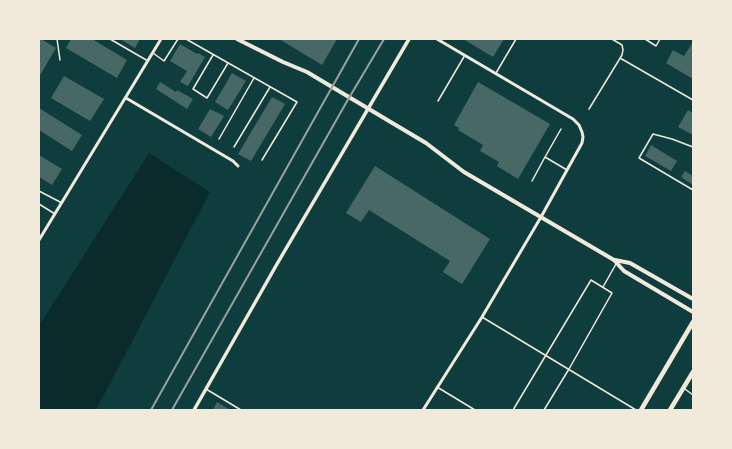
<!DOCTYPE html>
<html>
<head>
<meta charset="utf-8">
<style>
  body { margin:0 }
  #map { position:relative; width:732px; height:449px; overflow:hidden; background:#0f3d3e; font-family:"DejaVu Sans",sans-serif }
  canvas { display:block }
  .frame { position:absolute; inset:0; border:40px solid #f1e9da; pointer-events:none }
</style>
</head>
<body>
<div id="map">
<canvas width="732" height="449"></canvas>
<div class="frame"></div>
</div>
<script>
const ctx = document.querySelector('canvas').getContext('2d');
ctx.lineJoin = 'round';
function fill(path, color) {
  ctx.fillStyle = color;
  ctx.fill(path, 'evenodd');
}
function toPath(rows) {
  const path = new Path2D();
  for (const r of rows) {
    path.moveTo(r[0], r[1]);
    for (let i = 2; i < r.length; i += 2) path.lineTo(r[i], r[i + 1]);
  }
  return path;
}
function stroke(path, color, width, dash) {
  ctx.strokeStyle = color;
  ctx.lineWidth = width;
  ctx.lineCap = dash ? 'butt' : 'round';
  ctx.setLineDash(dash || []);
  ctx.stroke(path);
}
const water = toPath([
  [149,153,210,192,96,410,39,410,39,326]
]);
const building = toPath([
  [39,39,41,39,56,48,39,77],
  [71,39,92,39,127,60,117,78,66,48],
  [120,39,140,39,135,48],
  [279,39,337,39,322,65],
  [463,39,504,39,493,57],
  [693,42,693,79,666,63,673,50,684,56],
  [180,44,197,54,198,53,205,57,188,86,180,82,187,71,170,61],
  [232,73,246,81,228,110,215,102],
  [64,76,104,99,90,121,51,98],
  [160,82,176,92,177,90,193,99,187,109,156,89],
  [478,82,550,124,518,179,497,166,499,162,480,151,483,145,458,130,459,128,454,125],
  [272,97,285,104,251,161,238,154],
  [39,108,82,135,72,151,39,130],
  [210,109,224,116,211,137,198,129],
  [688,110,693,113,693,135,678,127],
  [651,145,677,161,671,171,645,156],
  [39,155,62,169,52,185,39,177],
  [375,166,490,239,462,284,443,272,450,261,369,210,361,222,346,213],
  [685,171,693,176,693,185,681,177],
  [217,402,230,410,213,410]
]);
const service = toPath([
  [57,39,60,60],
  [110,39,148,61],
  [186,39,297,102,262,160],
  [645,39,656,46,660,39],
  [153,53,164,61,178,39],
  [213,55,193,89,207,98,228,63],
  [620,58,693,100],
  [496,73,516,39],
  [438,101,465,55],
  [589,109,622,55,623,50,622,45,612,39],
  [561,129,545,157,567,170],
  [219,139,254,78],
  [234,147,270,87],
  [693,147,672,139,653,134,639,158,693,190],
  [532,181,545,157],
  [39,191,62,203],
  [39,204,55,214],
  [603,287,616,264],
  [482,317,636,410],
  [437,387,475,410],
  [206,389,241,410],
  [685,389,693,395],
  [513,410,591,280,612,293,569,369,544,410]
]);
const minor = toPath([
  [126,98,233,161,238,166],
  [39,240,161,39],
  [423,410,482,317,541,217,582,143,583,137,582,132,579,125,573,119,437,39]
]);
const tertiary = toPath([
  [194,410,277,264,409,39]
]);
const secondary = toPath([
  [237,39,283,62,307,72,394,124,426,143,464,172,614,260,624,271,693,312],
  [615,260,630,263,693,299]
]);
const primary = toPath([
  [641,410,693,322],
  [670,410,693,372]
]);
const rail = toPath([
  [151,410,359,39],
  [172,410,346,103,384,39]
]);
fill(water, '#0a2a2b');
fill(building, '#486865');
stroke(service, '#f1e9da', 1.5);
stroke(minor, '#f1e9da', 3);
stroke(tertiary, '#f1e9da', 3.5);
stroke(secondary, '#f1e9da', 4);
stroke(primary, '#f1e9da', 4.5);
stroke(rail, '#97a49c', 2);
</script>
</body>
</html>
